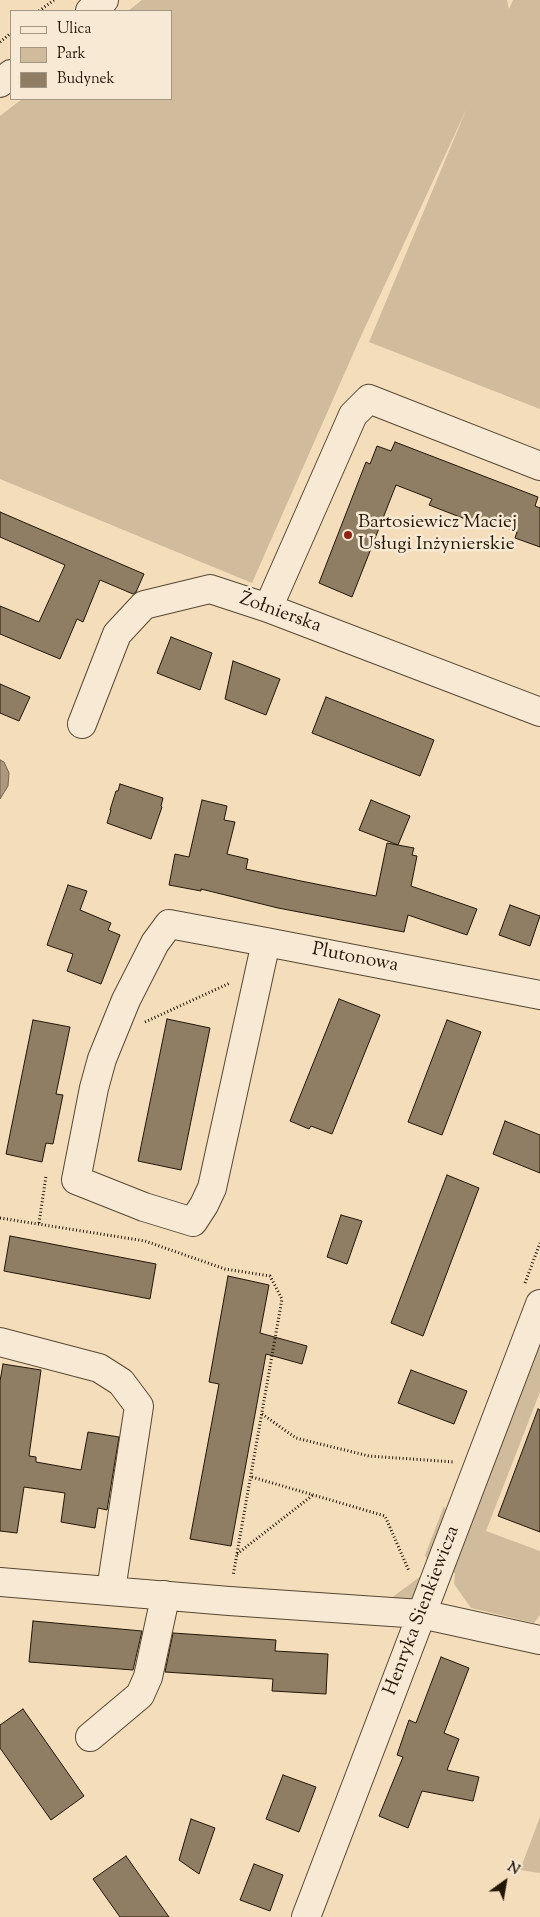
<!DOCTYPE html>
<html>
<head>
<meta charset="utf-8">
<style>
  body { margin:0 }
  #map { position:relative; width:540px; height:1917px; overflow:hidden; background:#f3ddbb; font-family:"Sorts Mill Goudy",serif }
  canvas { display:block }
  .legend { position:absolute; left:10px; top:10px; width:162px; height:90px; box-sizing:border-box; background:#f7e9d3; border:1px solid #a29581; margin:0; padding:6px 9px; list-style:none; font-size:15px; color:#231606 }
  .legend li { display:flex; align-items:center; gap:10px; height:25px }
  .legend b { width:25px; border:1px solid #a29581 }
  .north { position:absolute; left:480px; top:1857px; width:50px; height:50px; -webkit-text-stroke:4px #f7e9d3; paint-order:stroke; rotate:32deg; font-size:14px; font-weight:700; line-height:20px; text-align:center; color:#231606 }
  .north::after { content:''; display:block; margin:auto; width:18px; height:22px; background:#231606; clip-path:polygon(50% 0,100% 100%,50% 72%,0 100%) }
</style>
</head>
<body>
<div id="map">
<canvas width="540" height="1917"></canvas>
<ul class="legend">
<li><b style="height:6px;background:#f7e9d3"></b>Ulica</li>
<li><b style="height:14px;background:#d0bb9c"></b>Park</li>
<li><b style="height:14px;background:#8f7d64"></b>Budynek</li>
</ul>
<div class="north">N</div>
</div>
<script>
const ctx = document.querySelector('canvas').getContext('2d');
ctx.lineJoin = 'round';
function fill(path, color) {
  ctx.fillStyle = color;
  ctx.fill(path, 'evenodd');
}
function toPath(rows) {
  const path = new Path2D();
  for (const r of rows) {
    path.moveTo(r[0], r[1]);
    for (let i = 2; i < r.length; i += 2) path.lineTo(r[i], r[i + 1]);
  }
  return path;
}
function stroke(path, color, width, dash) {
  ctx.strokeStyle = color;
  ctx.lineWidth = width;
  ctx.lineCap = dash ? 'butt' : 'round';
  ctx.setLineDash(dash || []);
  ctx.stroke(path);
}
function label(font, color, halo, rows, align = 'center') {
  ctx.font = font + ' "Sorts Mill Goudy",serif';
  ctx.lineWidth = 5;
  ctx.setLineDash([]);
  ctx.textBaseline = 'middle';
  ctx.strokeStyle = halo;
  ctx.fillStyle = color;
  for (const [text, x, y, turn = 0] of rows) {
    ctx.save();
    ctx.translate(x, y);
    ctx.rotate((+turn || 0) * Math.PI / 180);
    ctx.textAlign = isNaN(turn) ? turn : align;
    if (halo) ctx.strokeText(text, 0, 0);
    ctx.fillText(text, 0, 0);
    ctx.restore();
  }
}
const green = toPath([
  [142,0,507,0,509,9,513,0,540,0,540,409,369,342,467,108,361,336,252,583,0,479,0,116,22,99,171,99,171,11,128,11],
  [540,1333,540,1392,486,1531,540,1551,540,1615,534,1623,471,1608,454,1584,455,1573,449,1570],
  [444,1506,449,1517,428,1562,425,1555],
  [421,1576,426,1577,415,1600,383,1604],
  [540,1817,540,1873,520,1870]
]);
const water = toPath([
  [0,760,4,762,9,773,8,786,0,799,0,760]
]);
const building = toPath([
  [395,442,538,497,535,506,540,508,540,547,515,538,517,532,481,518,478,524,429,505,432,499,396,485,352,597,319,583,366,462,370,464,377,446,391,451,395,442],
  [0,512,144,574,136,592,133,594,100,580,83,622,77,619,60,659,0,634,0,606,39,622,65,565,0,537,0,512],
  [171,637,212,653,200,690,157,673,171,637],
  [233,661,280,679,266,715,225,699,233,661],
  [0,684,30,697,19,721,0,713,0,684],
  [326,697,434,740,420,776,312,733,326,697],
  [120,784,163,798,161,806,162,807,151,839,107,823,111,810,110,810,116,791,118,791,120,784],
  [202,800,227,806,224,820,235,822,227,854,248,859,246,869,301,881,376,896,387,843,414,848,412,855,417,856,411,886,477,909,467,935,408,915,404,932,278,908,201,889,201,891,169,885,175,854,189,857,202,800],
  [371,800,410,816,398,845,359,830,371,800],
  [68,885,87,891,80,910,111,923,108,930,120,935,101,984,67,971,73,954,47,945,68,885],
  [510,905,540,916,530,946,499,935,510,905],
  [339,999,380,1015,332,1134,311,1126,309,1129,290,1121,339,999],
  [167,1019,210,1028,181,1170,138,1161,167,1019],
  [33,1020,70,1027,56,1094,63,1095,53,1144,46,1143,42,1162,6,1154,33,1020],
  [447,1020,481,1032,442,1135,408,1122,447,1020],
  [505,1121,540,1135,540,1173,493,1154,505,1121],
  [447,1175,479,1188,423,1336,391,1323,447,1175],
  [341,1215,362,1221,347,1264,327,1257,341,1215],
  [10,1236,156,1264,150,1299,4,1271,10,1236],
  [228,1276,269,1285,260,1333,307,1346,302,1364,266,1354,231,1546,190,1539,219,1384,209,1382,228,1276],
  [3,1364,41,1370,29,1456,36,1457,36,1462,81,1470,88,1432,119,1437,107,1510,98,1508,95,1528,61,1522,65,1493,24,1487,17,1533,0,1531,0,1381,3,1364],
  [411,1370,467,1391,454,1424,398,1403,411,1370],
  [538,1409,540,1410,540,1532,498,1516,538,1409],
  [33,1621,142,1631,133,1670,29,1662,33,1621],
  [173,1633,276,1640,275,1651,328,1654,326,1694,272,1691,273,1679,165,1672,173,1633],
  [441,1657,469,1668,444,1733,459,1739,447,1770,479,1777,473,1801,422,1791,408,1828,379,1816,403,1757,397,1755,409,1720,416,1723,441,1657],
  [23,1709,84,1796,51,1820,0,1748,0,1725,23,1709],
  [283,1775,316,1787,299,1832,266,1819,283,1775],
  [191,1819,215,1828,199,1874,179,1860,191,1819],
  [126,1856,169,1917,120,1917,93,1879,126,1856],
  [254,1864,283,1875,270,1911,240,1900,254,1864]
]);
const path = toPath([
  [39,11,54,0],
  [0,42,11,33],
  [145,1022,230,983],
  [0,1218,145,1241,225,1269,270,1276,282,1299,233,1576],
  [39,1223,46,1176],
  [525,1283,540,1243],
  [262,1414,296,1438,369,1456,454,1462],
  [252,1477,385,1516,409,1571],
  [237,1554,313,1495]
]);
const minor = toPath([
  [90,11,104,0],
  [0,83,11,74],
  [268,608,353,415,369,399,540,466],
  [82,724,117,634,144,605,210,589,268,608,540,712],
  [266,942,212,1188,204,1205,193,1222,144,1207,76,1180,94,1088,102,1059,126,1000,155,943,169,924,266,942,540,995],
  [0,1342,99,1368,121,1382,139,1406,111,1590],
  [0,1582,229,1601,421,1614,540,1640],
  [90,1737,140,1695,148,1677,163,1607,164,1595],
  [306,1917,540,1304]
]);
const markers = [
  [348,535,5,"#8f2418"]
];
const poiNames = [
  ["Bartosiewicz Maciej",358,524],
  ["Usługi Inżynierskie",358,546]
];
const streetNames = [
  ["Żołnierska",280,614,20],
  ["Plutonowa",355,959,11],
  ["Henryka Sienkiewicza",423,1611,-69]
];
fill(green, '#d0bb9c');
fill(water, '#ac997d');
stroke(water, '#75654d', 1);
fill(building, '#8f7d64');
stroke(building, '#231606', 1);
stroke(minor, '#574833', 30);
stroke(path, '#231606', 3, [1, 2.5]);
stroke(minor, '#f7e9d3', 28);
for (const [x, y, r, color] of markers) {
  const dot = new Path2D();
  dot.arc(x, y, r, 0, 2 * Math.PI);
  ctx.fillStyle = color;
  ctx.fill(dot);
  stroke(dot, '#f7e9d3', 2);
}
label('19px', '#231606', '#f7e9d3', poiNames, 'left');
label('19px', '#231606', '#f7e9d3', streetNames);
</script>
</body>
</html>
